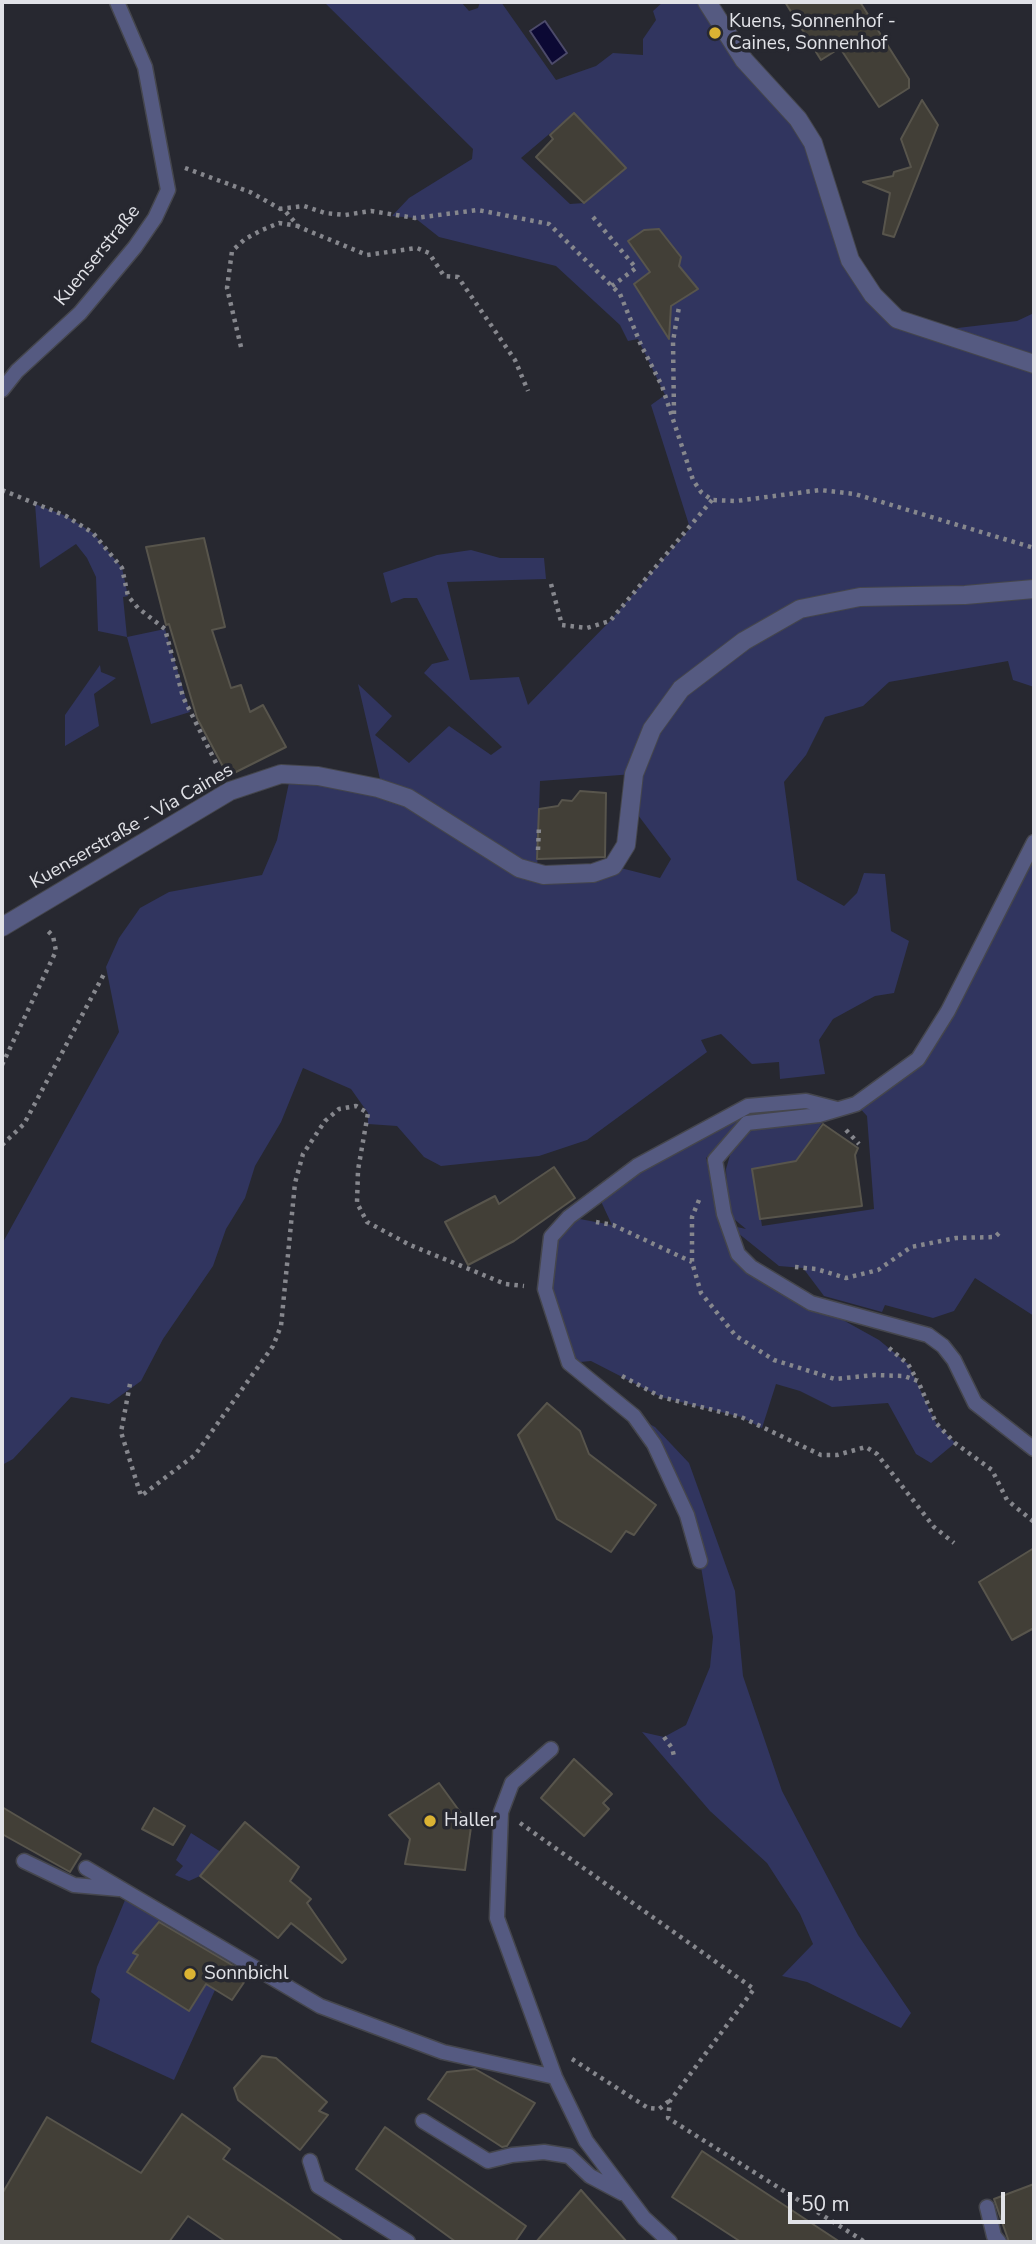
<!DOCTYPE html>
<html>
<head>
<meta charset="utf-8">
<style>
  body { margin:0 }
  #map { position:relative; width:1036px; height:2244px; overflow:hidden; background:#272830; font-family:"Nunito Sans",sans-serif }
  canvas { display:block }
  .frame { position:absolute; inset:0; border:4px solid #e1e2e7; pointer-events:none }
  .scale { position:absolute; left:788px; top:2192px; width:217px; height:32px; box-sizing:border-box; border:4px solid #e1e2e7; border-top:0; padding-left:9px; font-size:21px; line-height:24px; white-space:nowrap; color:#e1e2e7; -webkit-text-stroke:5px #272830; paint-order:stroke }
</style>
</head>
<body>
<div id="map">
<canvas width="1036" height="2244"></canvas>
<div class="frame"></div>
<div class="scale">50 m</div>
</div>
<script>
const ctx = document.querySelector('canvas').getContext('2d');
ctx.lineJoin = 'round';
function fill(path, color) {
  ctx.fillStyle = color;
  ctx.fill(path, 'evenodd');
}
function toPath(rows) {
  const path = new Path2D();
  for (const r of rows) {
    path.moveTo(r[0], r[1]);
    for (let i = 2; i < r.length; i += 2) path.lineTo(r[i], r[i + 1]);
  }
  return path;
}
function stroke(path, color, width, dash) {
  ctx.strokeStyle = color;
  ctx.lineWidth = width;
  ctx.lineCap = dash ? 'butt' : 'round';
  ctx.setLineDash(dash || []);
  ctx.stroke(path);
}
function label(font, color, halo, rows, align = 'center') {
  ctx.font = font + ' "Nunito Sans",sans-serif';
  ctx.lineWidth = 7;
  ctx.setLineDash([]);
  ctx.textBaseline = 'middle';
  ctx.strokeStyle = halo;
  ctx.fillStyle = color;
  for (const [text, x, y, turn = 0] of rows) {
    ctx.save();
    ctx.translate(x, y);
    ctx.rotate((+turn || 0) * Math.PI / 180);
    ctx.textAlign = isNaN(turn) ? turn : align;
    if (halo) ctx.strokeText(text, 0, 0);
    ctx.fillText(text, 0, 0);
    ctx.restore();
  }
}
const green = toPath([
  [324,2,461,2,469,11,478,8,480,2,501,2,556,80,596,66,613,53,643,55,643,39,656,20,653,11,663,2,707,2,798,119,873,295,932,331,1017,321,1034,313,1034,687,1013,680,1008,661,889,682,863,706,825,717,806,755,784,782,797,880,844,906,857,893,864,873,885,874,891,931,909,941,894,993,875,996,833,1019,819,1040,825,1074,780,1079,779,1062,752,1064,721,1034,701,1040,707,1052,587,1140,539,1156,441,1166,424,1157,397,1126,368,1124,368,1113,351,1089,303,1068,281,1122,255,1166,245,1198,226,1229,213,1266,163,1339,141,1381,109,1404,71,1397,13,1459,2,1465,2,1244,119,1032,106,967,119,938,140,908,169,892,262,875,277,840,291,773,378,787,380,779,358,684,392,716,375,735,409,763,449,726,491,755,502,747,424,673,432,664,449,660,417,598,404,598,391,603,383,573,437,555,471,550,500,558,544,558,546,579,447,582,470,680,519,677,528,705,610,621,690,528,651,405,665,395,638,339,628,341,620,325,556,266,439,237,415,218,392,216,409,198,472,159,473,149],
  [574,113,626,168,584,203,570,204,521,158],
  [634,774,632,807,671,859,660,878,613,866,537,872,540,781],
  [35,504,66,516,93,533,122,568,128,596,123,597,127,637,165,629,190,712,151,724,127,637,98,631,96,577,87,558,76,544,40,568],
  [100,665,101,672,116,678,94,694,99,726,65,746,65,715],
  [1034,842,1034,1316,975,1278,954,1311,933,1318,885,1305,882,1312,824,1296,803,1268,779,1266,728,1225,746,1229,728,1214,726,1169,733,1145,747,1132,771,1124,822,1123,805,1148,814,1154,802,1176,790,1162,753,1169,762,1226,874,1209,867,1116,856,1104,919,1059],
  [763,1106,838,1109,781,1118,726,1137,706,1158,719,1219,755,1277,807,1310,843,1320,879,1340,908,1364,936,1423,955,1443,931,1463,916,1454,888,1403,832,1407,800,1391,776,1384,762,1428,741,1417,661,1397,591,1361,569,1363,545,1289,551,1237,569,1217,612,1225,598,1195,604,1190],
  [634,1416,655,1427,689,1463,735,1591,743,1676,782,1791,858,1935,911,2013,901,2028,807,1982,782,1976,813,1944,800,1914,767,1863,710,1811,642,1732,664,1737,686,1725,710,1667,713,1637,700,1561,687,1515],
  [191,1833,221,1852,200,1876,189,1881,175,1875,183,1866,176,1860],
  [128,1893,235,1956,215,1990,174,2080,91,2042,100,1999,91,1992,97,1967]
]);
const water = toPath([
  [545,21,567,53,552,64,530,31,545,21]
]);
const building = toPath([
  [785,2,860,2,909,79,909,88,879,107,840,48,821,60,785,2],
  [922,100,938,125,894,237,883,234,890,193,863,182,893,176,894,172,911,167,901,139,922,100],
  [574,113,626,168,584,203,536,157,553,139,550,135,574,113],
  [659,229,681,257,679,266,698,289,671,306,669,339,634,284,650,272,628,241,644,230,659,229],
  [204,538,225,627,212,630,231,688,241,685,250,712,263,705,286,747,228,776,197,718,169,624,166,625,146,547,204,538],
  [580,791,606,793,605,857,537,859,539,809,558,806,562,800,572,801,580,791],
  [823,1124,858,1148,855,1155,862,1206,760,1219,752,1169,796,1161,823,1124],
  [554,1167,575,1198,514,1241,468,1265,445,1222,495,1196,499,1204,554,1167],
  [547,1403,580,1431,589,1454,656,1505,634,1535,626,1531,611,1552,557,1519,518,1435,547,1403],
  [1034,1548,1034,1628,1012,1640,979,1582,1034,1548],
  [574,1759,612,1794,603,1803,609,1809,584,1836,541,1798,574,1759],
  [439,1783,471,1827,465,1870,405,1864,410,1839,389,1815,439,1783],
  [2,1807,81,1854,70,1872,2,1834,2,1807],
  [154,1808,185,1826,173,1845,142,1829,154,1808],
  [245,1822,299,1867,290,1881,311,1899,307,1903,346,1959,342,1963,291,1923,278,1938,200,1876,245,1822],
  [159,1922,249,1975,232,2000,206,1984,189,2011,127,1972,138,1955,133,1953,159,1922],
  [262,2056,276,2058,327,2102,319,2111,328,2115,300,2150,238,2100,234,2088,262,2056],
  [475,2069,535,2103,507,2146,502,2147,428,2099,447,2072,475,2069],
  [182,2114,230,2149,223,2159,344,2242,226,2242,188,2216,169,2242,2,2242,2,2194,47,2117,141,2173,182,2114],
  [385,2127,526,2226,515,2242,456,2242,356,2169,385,2127],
  [702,2151,840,2242,741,2242,672,2197,702,2151],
  [1034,2184,1034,2242,1009,2242,994,2199,1034,2184],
  [581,2190,627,2242,536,2242,581,2190]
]);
const path = toPath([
  [185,168,250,192,286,212,299,227,367,255,417,248,429,253,444,276,458,277,515,360,528,391],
  [279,209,304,206,325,213,345,215,371,211,415,218,478,210,549,224,620,294,641,345,662,386,693,480,701,492,712,500,736,501,820,490,855,494,1034,548],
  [593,217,636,268,612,286],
  [241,347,227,288,232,251,245,239,262,230,279,223,298,226],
  [674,414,673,341,679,307],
  [2,490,66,516,93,533,122,568,128,596,138,608,165,629,183,697,217,765],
  [551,584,562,625,587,628,610,621,712,500],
  [538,850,539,826],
  [2,1065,56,951,53,936,45,928],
  [846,1130,859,1144],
  [2,1145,24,1124,104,974],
  [699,1200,692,1217,692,1262,701,1293,736,1336,774,1360,835,1379,874,1375,904,1376,918,1381,936,1423,955,1443,992,1470,1007,1500,1034,1522],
  [596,1222,613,1225,692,1262],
  [795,1267,816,1269,846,1278,878,1270,911,1247,956,1238,995,1237,1002,1230],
  [889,1348,908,1364,917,1380],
  [622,1376,661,1397,741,1417,821,1455,837,1455,866,1447,877,1454,934,1527,954,1543],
  [130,1384,121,1432,141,1496,195,1455,273,1346,281,1326,295,1183,303,1154,325,1121,339,1109,356,1106,368,1113,358,1170,357,1203,367,1222,410,1245,486,1276,505,1284,524,1286],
  [664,1737,672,1748,674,1756],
  [520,1823,754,1989,670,2101,668,2118,865,2242],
  [572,2059,648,2108,659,2109,669,2101]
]);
const service = toPath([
  [2,390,17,371,80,313,135,247,155,218,168,190,145,67,117,2],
  [1034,842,948,1011,918,1059,856,1104,819,1115,747,1123,715,1160,724,1214,738,1254,751,1267,811,1303,928,1335,943,1346,954,1360,975,1403,1034,1449],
  [700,1561,687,1515,654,1444,634,1416,569,1363,545,1289,551,1237,569,1217,637,1166,748,1106,806,1101,837,1109],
  [551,1749,512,1783,501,1812,497,1918,555,2077,586,2141,644,2218,670,2242],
  [24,1861,74,1885,119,1889],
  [86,1868,320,2006,443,2052,555,2077],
  [423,2121,488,2161,512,2155,544,2152,569,2156,590,2176,622,2193],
  [310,2161,318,2186,408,2242],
  [987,2207,994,2236,999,2242]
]);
const minor = toPath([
  [707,2,744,60,798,119,813,143,850,260,873,295,897,319,1034,364],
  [2,927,230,791,281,774,318,776,378,788,408,798,519,868,544,875,593,873,613,866,626,845,634,774,652,729,681,689,744,641,800,609,860,597,965,595,1034,589]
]);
const markers = [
  [715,33,7,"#dbb333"],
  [430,1821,7,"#dbb333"],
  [190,1974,7,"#dbb333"]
];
const poiNames = [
  ["Kuens, Sonnenhof -",729,22],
  ["Caines, Sonnenhof",729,44],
  ["Haller",444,1821],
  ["Sonnbichl",204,1974]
];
const streetNames = [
  ["Kuenserstraße",98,256,-51],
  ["Kuenserstraße - Via Caines",132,827,-30]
];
fill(green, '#31355f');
fill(water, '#0c0934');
stroke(water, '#4c4a6a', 2);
fill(building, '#423f37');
stroke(building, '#58554c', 2);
stroke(service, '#45464d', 17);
stroke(minor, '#45464d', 20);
stroke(path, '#86878d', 4.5, [3.5, 5]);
stroke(service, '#555a81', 14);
stroke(minor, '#555a81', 18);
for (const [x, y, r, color] of markers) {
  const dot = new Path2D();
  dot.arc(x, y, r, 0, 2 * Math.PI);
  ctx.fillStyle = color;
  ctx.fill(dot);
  stroke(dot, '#272830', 2.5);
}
label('19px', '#e1e2e7', '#272830', poiNames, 'left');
label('19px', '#e1e2e7', '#272830', streetNames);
</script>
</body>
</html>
